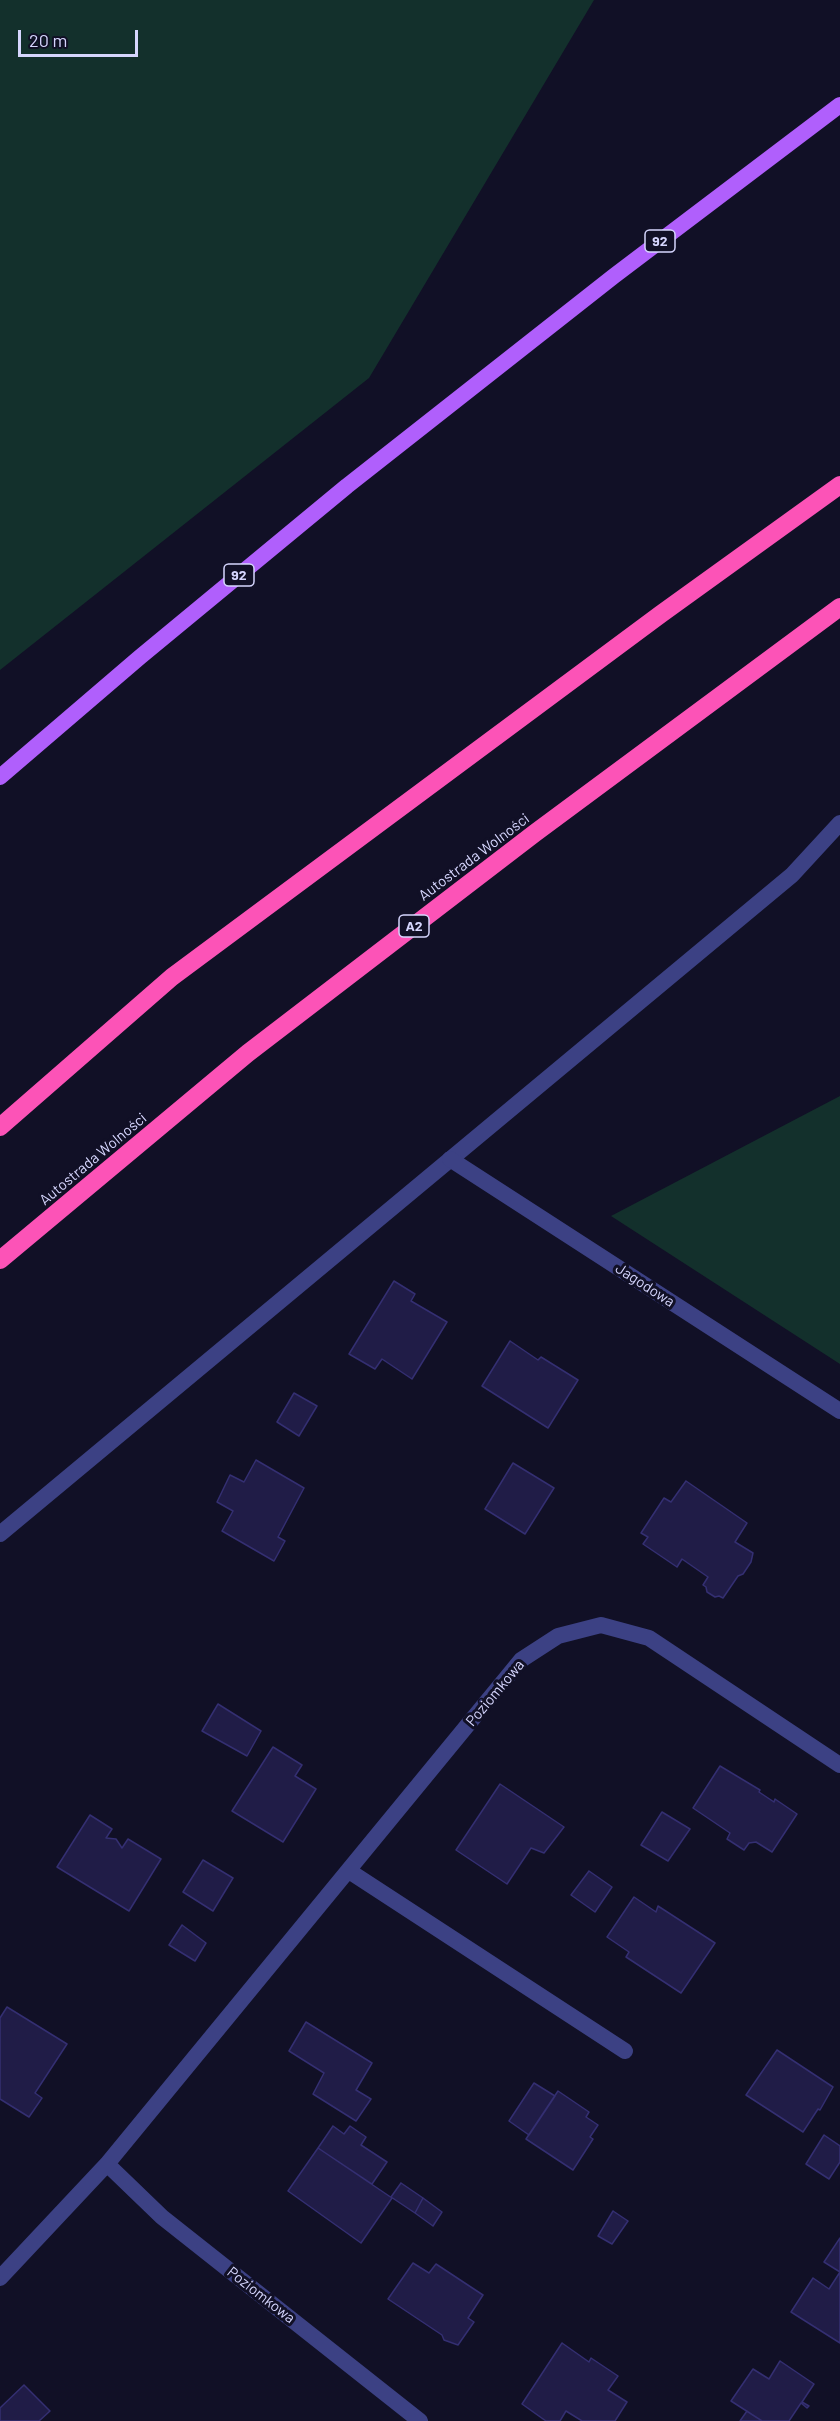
<!DOCTYPE html>
<html>
<head>
<meta charset="utf-8">
<style>
  body { margin:0 }
  #map { position:relative; width:840px; height:2421px; overflow:hidden; background:#111026; font-family:Barlow,sans-serif }
  canvas { display:block }
  .scale { position:absolute; left:18px; top:30px; width:120px; height:27px; box-sizing:border-box; border:3px solid #d6d6fe; border-top:0; padding-left:8px; font-size:18px; line-height:21px; white-space:nowrap; color:#d6d6fe; -webkit-text-stroke:4px #111026; paint-order:stroke }
</style>
</head>
<body>
<div id="map">
<canvas width="840" height="2421"></canvas>
<div class="scale">20 m</div>
</div>
<script>
const ctx = document.querySelector('canvas').getContext('2d');
ctx.lineJoin = 'round';
function fill(path, color) {
  ctx.fillStyle = color;
  ctx.fill(path, 'evenodd');
}
function toPath(rows) {
  const path = new Path2D();
  for (const r of rows) {
    path.moveTo(r[0], r[1]);
    for (let i = 2; i < r.length; i += 2) path.lineTo(r[i], r[i + 1]);
  }
  return path;
}
function stroke(path, color, width, dash) {
  ctx.strokeStyle = color;
  ctx.lineWidth = width;
  ctx.lineCap = dash ? 'butt' : 'round';
  ctx.setLineDash(dash || []);
  ctx.stroke(path);
}
function label(font, color, halo, rows, align = 'center') {
  ctx.font = font + ' Barlow,sans-serif';
  ctx.lineWidth = 6;
  ctx.setLineDash([]);
  ctx.textBaseline = 'middle';
  ctx.strokeStyle = halo;
  ctx.fillStyle = color;
  for (const [text, x, y, turn = 0] of rows) {
    ctx.save();
    ctx.translate(x, y);
    ctx.rotate((+turn || 0) * Math.PI / 180);
    ctx.textAlign = isNaN(turn) ? turn : align;
    if (halo) ctx.strokeText(text, 0, 0);
    ctx.fillText(text, 0, 0);
    ctx.restore();
  }
}
const green = toPath([
  [0,0,594,0,369,378,0,670],
  [840,1096,840,1364,611,1216]
]);
const building = toPath([
  [394,1281,415,1294,411,1301,447,1322,412,1379,382,1359,375,1369,349,1354,394,1281],
  [510,1341,538,1360,541,1357,578,1380,548,1428,482,1386,510,1341],
  [294,1393,317,1406,299,1436,277,1422,294,1393],
  [256,1460,304,1488,278,1537,285,1541,274,1561,222,1531,233,1511,217,1502,230,1475,244,1482,256,1460],
  [513,1463,554,1488,525,1534,485,1509,513,1463],
  [686,1481,747,1523,735,1542,753,1553,751,1562,743,1574,738,1576,723,1598,719,1596,715,1597,707,1592,706,1587,703,1585,708,1577,682,1559,677,1567,643,1544,648,1537,641,1533,664,1498,671,1502,686,1481],
  [218,1704,261,1731,247,1756,202,1731,218,1704],
  [273,1747,302,1765,295,1776,316,1789,283,1842,232,1811,273,1747],
  [720,1766,760,1790,759,1792,774,1802,775,1799,797,1814,772,1852,756,1842,749,1843,744,1850,727,1839,730,1833,693,1808,720,1766],
  [500,1784,564,1827,544,1853,531,1848,507,1884,456,1850,500,1784],
  [662,1812,690,1829,668,1861,641,1845,662,1812],
  [90,1815,112,1829,106,1838,116,1839,122,1848,128,1839,161,1859,129,1911,57,1867,90,1815],
  [203,1860,233,1878,213,1911,183,1892,203,1860],
  [589,1871,612,1887,595,1912,571,1895,589,1871],
  [634,1897,656,1912,658,1906,715,1943,681,1993,626,1957,629,1952,607,1937,634,1897],
  [182,1925,206,1943,195,1961,169,1945,182,1925],
  [7,2007,67,2044,35,2093,42,2098,29,2117,0,2099,0,2018,7,2007],
  [306,2022,372,2063,356,2090,371,2099,356,2121,313,2094,324,2073,289,2051,306,2022],
  [777,2050,833,2087,820,2110,818,2109,803,2132,746,2095,777,2050],
  [534,2083,555,2096,529,2135,509,2121,534,2083],
  [558,2091,589,2112,586,2117,598,2125,590,2137,593,2139,573,2170,526,2139,558,2091],
  [333,2126,344,2134,350,2126,366,2137,361,2145,387,2162,372,2184,318,2148,333,2126],
  [824,2135,840,2146,840,2162,829,2179,806,2164,824,2135],
  [318,2148,392,2198,361,2243,288,2191,318,2148],
  [401,2183,423,2198,415,2213,391,2197,401,2183],
  [423,2198,442,2212,433,2226,415,2213,423,2198],
  [613,2211,628,2221,612,2244,598,2236,613,2211],
  [840,2238,840,2272,824,2262,840,2238],
  [413,2263,429,2273,436,2264,483,2295,468,2318,474,2322,458,2345,444,2340,442,2335,388,2299,413,2263],
  [840,2272,840,2343,791,2312,813,2278,829,2289,840,2272],
  [562,2343,589,2362,591,2358,618,2376,608,2390,627,2402,615,2421,582,2421,566,2411,560,2421,546,2421,522,2404,562,2343],
  [780,2361,814,2384,802,2402,809,2406,807,2408,801,2403,789,2421,762,2421,731,2401,753,2369,769,2379,780,2361],
  [24,2385,50,2411,39,2421,0,2421,0,2408,24,2385],
  [747,2411,762,2421,740,2421,747,2411]
]);
const service = toPath([
  [0,1534,792,875,840,823]
]);
const minor = toPath([
  [450,1159,840,1411],
  [349,1871,625,2051],
  [107,2164,162,2217,420,2421],
  [0,2278,107,2164,521,1660,558,1636,601,1625,649,1638,840,1765]
]);
const primary = toPath([
  [0,777,140,657,347,486,614,276,840,105]
]);
const motorway = toPath([
  [0,1127,172,977,661,614,840,485],
  [0,1260,248,1053,535,833,840,607]
]);
const shields = [
  [660,241,30],
  [239,575,30],
  [414,926,30]
];
const shieldNames = [
  ["92",660,241],
  ["92",239,575],
  ["A2",414,926]
];
const streetNames = [
  ["Autostrada Wolności",474,857,-37],
  ["Autostrada Wolności",93,1159,-40],
  ["Jagodowa",645,1285,33],
  ["Poziomkowa",495,1693,-50],
  ["Poziomkowa",261,2295,38]
];
fill(green, '#13302c');
fill(building, '#201c47');
stroke(building, '#342f72', 1.5);
stroke(service, '#3c4184', 16);
stroke(minor, '#3c4184', 16);
stroke(primary, '#b05ffc', 16);
stroke(motorway, '#fc53b7', 18);
for (const [x, y, w] of shields) {
  const box = new Path2D();
  box.roundRect(x - w / 2, y - 11, w, 22, 4.5);
  ctx.fillStyle = '#111026';
  ctx.fill(box);
  stroke(box, '#d6d6fe', 1.5);
}
label('bold 14px', '#d6d6fe', null, shieldNames);
label('15px', '#d6d6fe', '#111026', streetNames);
</script>
</body>
</html>
